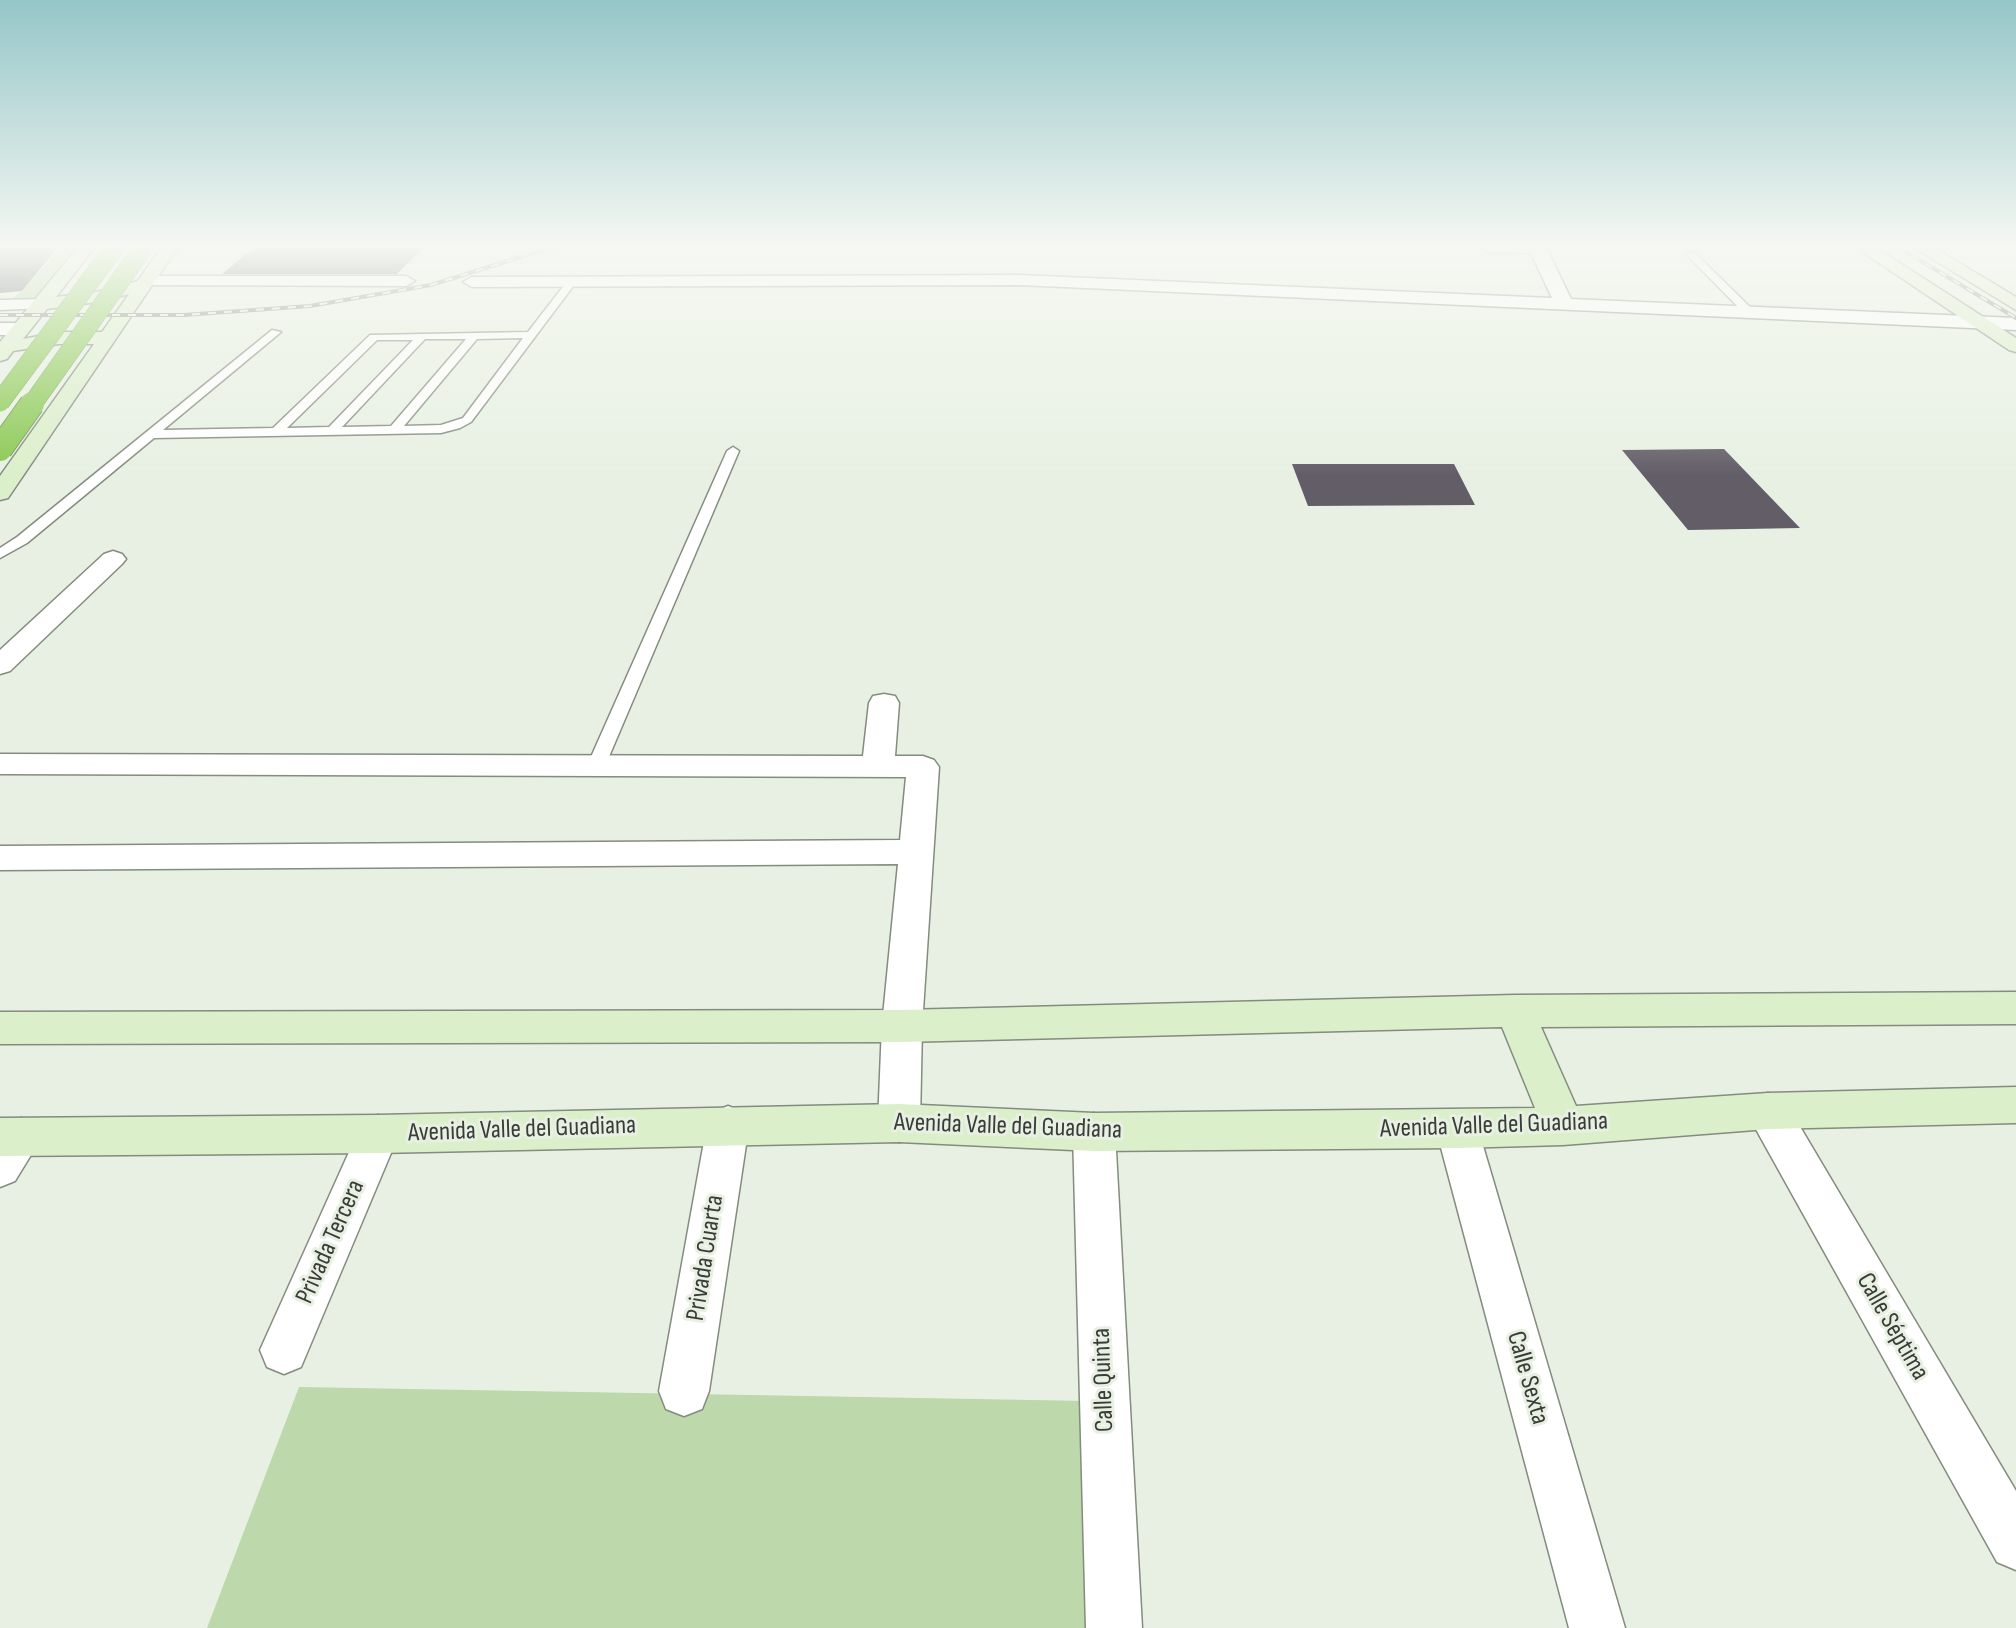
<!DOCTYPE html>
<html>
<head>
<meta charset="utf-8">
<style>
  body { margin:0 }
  canvas { display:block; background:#e8f0e3 }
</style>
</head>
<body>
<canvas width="2016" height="1628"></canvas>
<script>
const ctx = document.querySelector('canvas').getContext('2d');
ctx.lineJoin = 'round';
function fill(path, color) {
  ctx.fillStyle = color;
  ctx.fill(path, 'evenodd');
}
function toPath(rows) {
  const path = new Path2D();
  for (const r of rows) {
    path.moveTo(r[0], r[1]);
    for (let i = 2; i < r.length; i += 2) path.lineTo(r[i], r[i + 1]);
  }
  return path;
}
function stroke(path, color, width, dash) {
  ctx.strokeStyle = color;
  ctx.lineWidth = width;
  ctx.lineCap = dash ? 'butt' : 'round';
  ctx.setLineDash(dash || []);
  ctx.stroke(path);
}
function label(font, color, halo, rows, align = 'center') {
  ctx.font = font + ' "Sofia Sans Condensed",sans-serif';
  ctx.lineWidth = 6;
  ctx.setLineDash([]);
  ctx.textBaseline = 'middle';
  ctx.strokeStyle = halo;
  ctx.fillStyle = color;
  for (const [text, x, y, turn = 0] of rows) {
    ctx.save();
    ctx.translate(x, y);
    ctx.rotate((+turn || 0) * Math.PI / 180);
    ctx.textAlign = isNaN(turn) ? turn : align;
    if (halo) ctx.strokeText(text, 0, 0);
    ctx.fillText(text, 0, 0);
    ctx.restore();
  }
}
const green = toPath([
  [61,247,85,247,37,303,7,302,22,291],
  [299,1387,1088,1401,1094,1628,207,1628]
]);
const building = toPath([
  [0,247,58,247,22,291,0,293],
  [254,247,424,247,397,274,222,274],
  [1724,449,1800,528,1688,530,1622,450],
  [1292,464,1454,464,1475,505,1308,506]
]);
const lane = toPath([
  [1687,251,1693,251,1753,310,1753,314,1745,314,1687,255,1687,251],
  [569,279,577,281,471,422,460,428,441,433,154,438,27,543,0,558,0,548,17,537,272,330,281,332,163,430,273,428,370,335,528,332,569,279],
  [523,338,463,418,441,425,404,426,477,339,523,338],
  [425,339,466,339,391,426,342,427,425,339],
  [377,340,413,340,329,427,287,428,377,340],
  [733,447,739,451,605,766,596,772,590,770,587,766,727,451,733,447]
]);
const street = toPath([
  [1481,247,1546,247,1571,299,2016,318,2016,330,1019,285,472,287,463,282,472,277,1019,275,1552,298,1531,253,1489,252,1481,247],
  [146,276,406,276,415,281,406,286,140,285,137,281,146,276],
  [41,299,47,300,50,304,47,308,0,310,0,300,41,299],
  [0,323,19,323,28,329,19,335,0,335,0,323],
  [113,551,122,554,126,559,122,564,10,671,0,674,0,650,104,554,113,551],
  [884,694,895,696,899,703,895,756,923,756,934,760,939,767,922,1026,920,1123,914,1136,899,1142,884,1136,878,1123,882,1026,898,864,0,870,0,846,900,840,906,777,0,774,0,754,863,756,869,703,873,696,884,694],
  [1768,1093,1783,1098,2016,1491,2016,1570,1997,1562,1753,1124,1747,1111,1753,1098,1768,1093],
  [728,1106,743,1112,749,1125,709,1391,702,1409,684,1416,666,1409,659,1391,707,1125,713,1112,728,1106],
  [1457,1110,1472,1116,1478,1129,1625,1628,1569,1628,1436,1129,1442,1116,1457,1110],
  [1094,1113,1109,1119,1115,1132,1142,1628,1086,1628,1073,1132,1079,1119,1094,1113],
  [378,1115,393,1121,399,1134,301,1367,284,1374,267,1367,260,1350,363,1121,378,1115],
  [21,1118,36,1124,42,1137,15,1181,0,1187,0,1132,6,1124,21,1118]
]);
const secondary = toPath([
  [78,247,95,247,56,297,96,292,138,281,161,247,178,247,8,498,0,500,0,476,94,344,59,344,13,351,7,359,0,361,0,342,78,247],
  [129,294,102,332,59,332,23,339,47,309,97,302,129,294],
  [1855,247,1875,247,2016,338,2016,352,2009,350,1855,247],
  [1913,247,1933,247,2016,297,2016,310,1913,247],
  [2016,992,2016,1024,1541,1027,1576,1106,1768,1093,2016,1087,2016,1123,1768,1129,1563,1145,1457,1148,1094,1151,899,1142,378,1153,0,1156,0,1118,378,1115,899,1104,1094,1113,1535,1108,1502,1027,902,1042,0,1044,0,1012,902,1010,1515,995,2016,992]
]);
const rail = toPath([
  [1898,247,2016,318],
  [0,315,184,315,310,306,431,285,553,247]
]);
const highwayBridgeFar1 = toPath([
  [0,402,115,247],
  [31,406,141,251]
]);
const highwayBridge = toPath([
  [0,449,32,404]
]);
const nearStreetnames = [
  ["Avenida Valle del Guadiana",1494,1126,-2],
  ["Avenida Valle del Guadiana",1008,1127,2],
  ["Avenida Valle del Guadiana",522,1130,-2],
  ["Privada Tercera",331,1242,-66],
  ["Privada Cuarta",706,1258,-81],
  ["Calle Séptima",1892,1327,60],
  ["Calle Sexta",1527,1378,74],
  ["Calle Quinta",1104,1380,-92]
];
fill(green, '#bdd8aa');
fill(building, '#635d68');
stroke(lane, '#848b7f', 3);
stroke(street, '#848b7f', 3);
stroke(secondary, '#848b7f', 3);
fill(lane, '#fff');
fill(street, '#fff');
fill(secondary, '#dcefcb');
stroke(rail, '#81867e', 4);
stroke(rail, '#e8f0e3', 2, [8]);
stroke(highwayBridgeFar1, '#6e9849', 20, []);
stroke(highwayBridge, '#6e9849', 26, []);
stroke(highwayBridgeFar1, '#8bc953', 19);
stroke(highwayBridge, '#8bc953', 24);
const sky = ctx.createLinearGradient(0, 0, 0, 475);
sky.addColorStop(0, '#95c6c8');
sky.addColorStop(0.52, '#f5f8f2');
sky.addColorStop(1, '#f5f8f200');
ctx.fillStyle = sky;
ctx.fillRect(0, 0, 2016, 475);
label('26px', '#393c37', '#e8f0e3', nearStreetnames);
</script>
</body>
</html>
